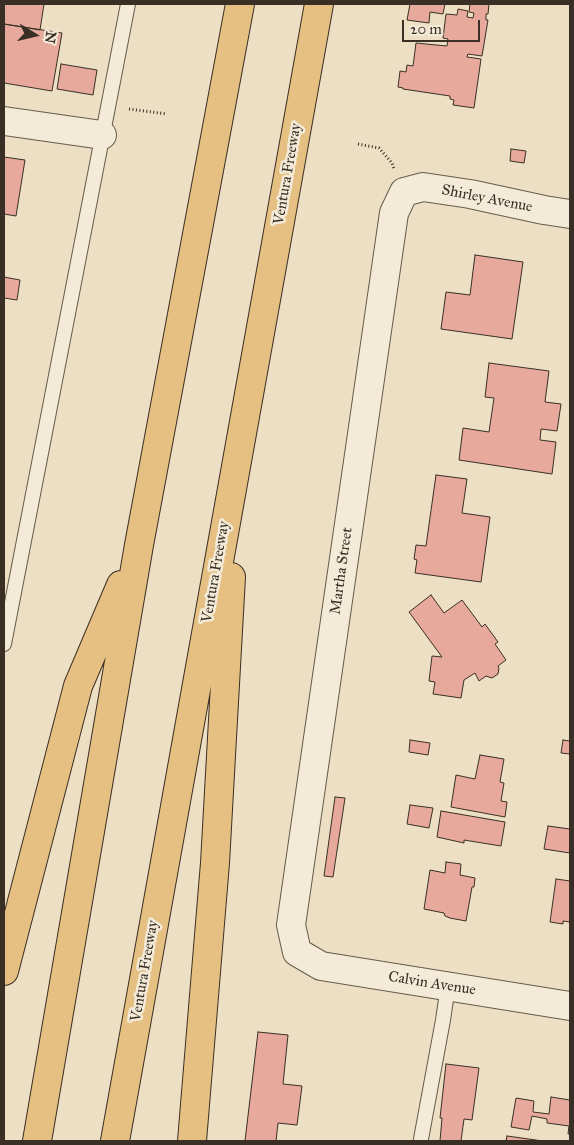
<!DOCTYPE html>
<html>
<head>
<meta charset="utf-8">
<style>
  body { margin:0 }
  #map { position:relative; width:574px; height:1145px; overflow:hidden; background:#ecdfc3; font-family:"IM FELL Great Primer",serif }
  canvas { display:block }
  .frame { position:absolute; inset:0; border:5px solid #3a2f24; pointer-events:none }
  .north { position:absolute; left:10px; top:10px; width:50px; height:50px; -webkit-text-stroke:4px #f3ead8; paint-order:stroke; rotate:99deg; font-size:14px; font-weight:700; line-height:20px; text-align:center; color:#3a2f24 }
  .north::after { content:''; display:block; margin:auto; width:18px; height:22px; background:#3a2f24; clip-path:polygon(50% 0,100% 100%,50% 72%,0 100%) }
  .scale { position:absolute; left:402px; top:20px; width:78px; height:22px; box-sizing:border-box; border:2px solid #3a2f24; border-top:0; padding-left:6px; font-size:15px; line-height:18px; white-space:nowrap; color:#3a2f24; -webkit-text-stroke:4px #f3ead8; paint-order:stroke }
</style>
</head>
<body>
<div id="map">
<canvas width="574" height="1145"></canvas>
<div class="frame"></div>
<div class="north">N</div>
<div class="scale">20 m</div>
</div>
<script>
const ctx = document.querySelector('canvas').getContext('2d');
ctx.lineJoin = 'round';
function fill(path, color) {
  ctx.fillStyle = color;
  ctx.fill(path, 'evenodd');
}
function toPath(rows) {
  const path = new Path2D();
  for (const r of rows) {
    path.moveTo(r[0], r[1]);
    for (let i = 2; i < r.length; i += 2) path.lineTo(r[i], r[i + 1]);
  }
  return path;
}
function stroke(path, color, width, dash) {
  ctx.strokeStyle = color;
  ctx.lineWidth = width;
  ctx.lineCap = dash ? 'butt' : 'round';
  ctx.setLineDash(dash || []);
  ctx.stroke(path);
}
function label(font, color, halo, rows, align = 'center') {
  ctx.font = font + ' "IM FELL Great Primer",serif';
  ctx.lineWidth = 5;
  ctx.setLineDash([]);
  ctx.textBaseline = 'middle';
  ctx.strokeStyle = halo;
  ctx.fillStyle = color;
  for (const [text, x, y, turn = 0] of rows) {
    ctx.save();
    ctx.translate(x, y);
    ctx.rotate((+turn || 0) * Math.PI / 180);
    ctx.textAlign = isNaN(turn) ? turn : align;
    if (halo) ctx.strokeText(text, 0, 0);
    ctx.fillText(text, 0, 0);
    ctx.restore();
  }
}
const building = toPath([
  [4,4,44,4,40,30,4,24,4,4],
  [410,4,445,4,443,14,430,12,429,23,407,20,410,4],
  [470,4,489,4,488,14,486,14,486,20,488,20,482,56,468,54,467,57,481,59,474,108,453,105,454,100,450,99,450,96,403,89,403,88,398,87,400,71,406,72,407,65,413,66,416,43,447,46,448,39,443,38,446,14,457,15,458,9,468,11,467,17,473,18,474,13,469,12,470,4],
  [4,24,62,33,52,91,4,83,4,24],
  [61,64,97,70,93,95,57,89,61,64],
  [511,149,526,151,524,163,510,161,511,149],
  [4,157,25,160,16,216,4,214,4,157],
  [475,255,523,262,512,339,441,329,446,292,470,295,475,255],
  [4,277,20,280,17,300,4,298,4,277],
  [489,363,549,371,545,402,561,404,557,431,541,429,540,440,556,442,552,474,459,460,463,428,489,432,494,398,485,397,489,363],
  [436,475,467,479,462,513,490,517,481,582,415,573,417,560,414,559,416,545,426,546,436,475],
  [431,595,444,613,462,600,482,627,485,624,498,642,495,644,506,660,498,666,499,668,498,674,492,678,486,676,479,681,475,673,464,680,461,698,433,694,435,682,429,681,432,656,442,657,409,612,431,595],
  [410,740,430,743,428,755,409,752,410,740],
  [563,740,570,741,570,754,561,753,563,740],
  [480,755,504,759,500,782,504,783,501,801,507,802,505,817,451,807,456,775,475,779,480,755],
  [335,797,345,798,333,877,324,876,335,797],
  [410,805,433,808,429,828,407,824,410,805],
  [441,811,505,822,501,846,464,840,464,843,437,837,441,811],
  [548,826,570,829,570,853,544,849,548,826],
  [446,862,461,864,460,875,475,878,474,887,472,887,466,921,450,918,445,916,444,913,424,909,430,870,445,873,446,862],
  [556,879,570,881,570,922,563,921,563,924,550,922,556,879],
  [258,1032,288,1035,283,1084,302,1086,297,1125,278,1123,276,1141,245,1141,258,1032],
  [446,1064,479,1068,472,1120,464,1119,461,1141,440,1141,442,1118,440,1118,446,1064],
  [551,1097,570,1100,570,1134,568,1134,569,1126,547,1123,547,1119,532,1116,529,1130,511,1127,516,1098,534,1101,533,1112,549,1114,551,1097],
  [507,1136,543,1141,506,1141,507,1136]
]);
const path = toPath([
  [129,109,167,114],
  [358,144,379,148,392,163,394,169]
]);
const service = toPath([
  [4,644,128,4],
  [421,1139,443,1020,448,986]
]);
const minor = toPath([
  [4,121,102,135],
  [570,214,544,210,470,194,423,187,404,192,394,213,291,925,297,952,321,966,570,1006]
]);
const motorway = toPath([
  [4,971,78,686,121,585],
  [37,1141,139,545,240,4],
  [115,1141,319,4],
  [192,1141,215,863,231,577]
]);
const streetNames = [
  ["Ventura Freeway",288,174,-80],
  ["Shirley Avenue",487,199,11],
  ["Martha Street",342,571,-82],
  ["Ventura Freeway",216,572,-80],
  ["Ventura Freeway",145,971,-80],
  ["Calvin Avenue",432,984,9]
];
fill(building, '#e6a99c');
stroke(building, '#3a2f24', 1);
stroke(service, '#665b4c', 16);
stroke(minor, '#665b4c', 30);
stroke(motorway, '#3a2f24', 30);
stroke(path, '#3a2f24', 3, [1, 2.5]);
stroke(service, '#f3ead8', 14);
stroke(minor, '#f3ead8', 28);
stroke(motorway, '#e6c082', 28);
label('15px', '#3a2f24', '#f3ead8', streetNames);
</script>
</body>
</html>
